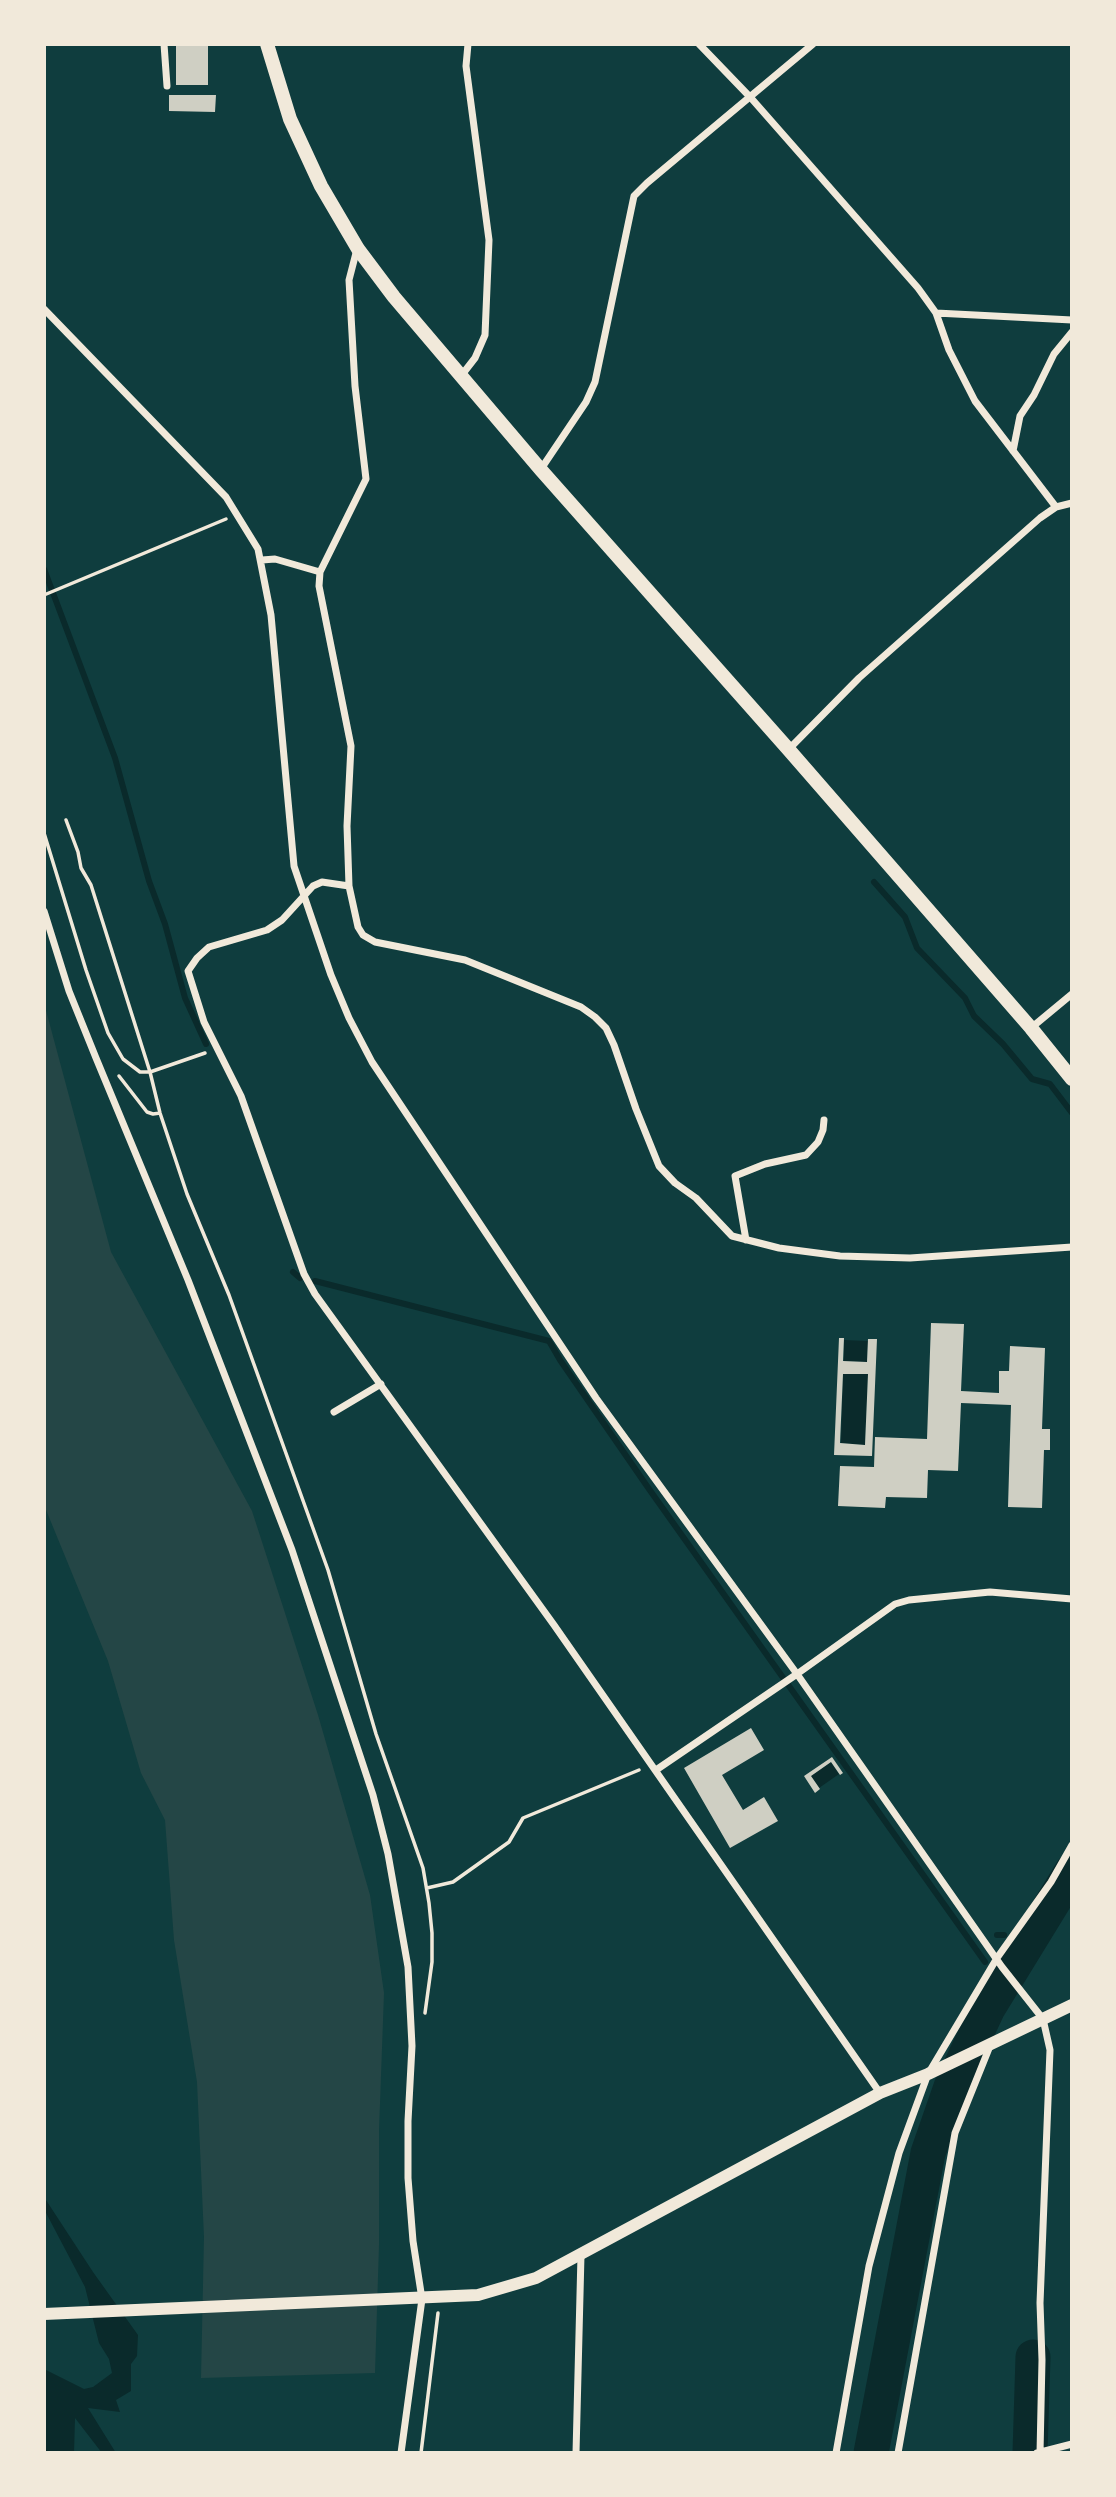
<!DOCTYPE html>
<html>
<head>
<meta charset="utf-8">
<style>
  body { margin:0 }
  #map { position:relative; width:1116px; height:2497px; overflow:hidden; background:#0f3d3e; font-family:Karla,sans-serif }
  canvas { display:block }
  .frame { position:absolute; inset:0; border:46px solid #f1e9da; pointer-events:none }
</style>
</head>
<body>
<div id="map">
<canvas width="1116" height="2497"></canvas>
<div class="frame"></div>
</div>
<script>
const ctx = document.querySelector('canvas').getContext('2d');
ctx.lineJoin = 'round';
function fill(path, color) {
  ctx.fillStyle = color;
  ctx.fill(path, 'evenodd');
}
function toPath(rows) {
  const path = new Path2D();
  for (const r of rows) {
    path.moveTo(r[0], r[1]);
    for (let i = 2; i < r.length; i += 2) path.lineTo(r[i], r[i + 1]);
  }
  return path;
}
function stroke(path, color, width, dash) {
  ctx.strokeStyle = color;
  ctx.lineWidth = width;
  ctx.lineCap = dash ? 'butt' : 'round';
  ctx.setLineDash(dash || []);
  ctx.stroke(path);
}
const green = toPath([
  [44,1003,111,1252,252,1511,318,1715,370,1895,384,1993,379,2131,379,2245,375,2373,201,2378,204,2237,197,2082,174,1940,165,1820,141,1773,108,1661,44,1505]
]);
const water = toPath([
  [844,1340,868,1341,867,1362,844,1361],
  [843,1374,868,1374,865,1445,841,1443],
  [831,1762,839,1774,819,1788,811,1776],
  [44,2197,93,2272,138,2335,137,2356,131,2364,131,2391,116,2400,120,2412,88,2408,116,2453,102,2453,75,2418,74,2453,44,2453,44,2369,84,2389,93,2387,112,2373,109,2359,99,2343,85,2287,44,2209]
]);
const stream = toPath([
  [44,569,115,758,149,881,165,924,185,998,206,1044],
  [874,882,905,917,917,948,965,998,974,1016,1003,1044,1032,1079,1050,1084,1072,1113],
  [293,1272,300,1278],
  [315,1281,549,1341,560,1360,649,1489,985,1962],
  [1030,1921,1038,1929],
  [997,1935,1004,1935],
  [996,1980,1001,1987]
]);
const river = toPath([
  [871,2453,928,2153,951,2087,988,2008,1072,1871],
  [1030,2453,1033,2357]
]);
const building = toPath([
  [176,44,208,44,208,85,176,85],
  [169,95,216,95,215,112,169,111],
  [931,1323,964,1324,961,1391,999,1393,999,1371,1009,1371,1010,1346,1045,1348,1042,1429,1050,1429,1050,1450,1044,1450,1042,1508,1008,1507,1011,1405,961,1403,958,1471,928,1470,927,1498,886,1497,885,1508,838,1506,840,1466,874,1467,875,1437,927,1439],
  [839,1338,844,1338,843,1361,867,1362,868,1339,877,1339,872,1456,834,1455],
  [843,1374,868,1374,865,1445,840,1443],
  [751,1728,764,1750,722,1775,743,1810,764,1797,778,1821,730,1848,684,1768],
  [832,1757,843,1773,840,1775,831,1762,811,1776,820,1789,815,1793,804,1776]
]);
const path = toPath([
  [44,595,226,519],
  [66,820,78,852,81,868,91,885,150,1072,160,1113,187,1194,229,1295,328,1570,376,1734,423,1868,429,1903,432,1933,432,1962,425,2013],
  [44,833,86,970,108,1033,123,1059,140,1072,150,1072,205,1053],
  [119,1076,147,1112,153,1114,160,1113],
  [427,1888,453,1882,509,1842,523,1818,639,1770],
  [421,2453,438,2313]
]);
const minor = toPath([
  [164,44,167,86],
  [699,44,751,98,918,288,936,313,949,350,975,401,1056,507],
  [357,249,349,280,355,386,366,479,320,572,319,586,351,746,347,826,349,886,358,927,363,935,375,942,465,960,581,1007,595,1017,606,1028,614,1045,636,1109,659,1166,675,1183,696,1198,732,1236,779,1248,840,1256,910,1258,1072,1247],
  [44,309,226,497,258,549,271,615,294,866,331,975,349,1018,372,1062,596,1398,797,1674,1002,1967,1043,2019,1050,2050,1040,2303,1042,2360,1040,2453],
  [936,313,1072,320],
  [461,376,475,358,485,335,489,240,466,66,468,44],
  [1013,451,1020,416,1034,395,1054,354,1072,332],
  [541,469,586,402,595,382,634,196,647,183,813,44],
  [262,560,275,559,320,572],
  [789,749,859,678,1040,518,1056,507,1072,503],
  [349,886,322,882,313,886,282,920,267,930,209,947,197,958,188,971,204,1022,241,1096,304,1274,315,1294,554,1625,880,2093],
  [44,911,69,991,96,1058,188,1280,292,1550,373,1795,388,1854,408,1967,412,2046,408,2121,408,2178,413,2241,422,2299,401,2453],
  [1031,1028,1072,994],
  [746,1240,735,1176,765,1164,806,1155,818,1142,823,1130,824,1120],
  [334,1412,381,1384],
  [656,1770,797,1674,895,1604,909,1600,990,1592,1072,1599],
  [576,2453,581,2255],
  [836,2453,869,2266,899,2153,928,2074,997,1958,1051,1882,1072,1845],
  [898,2453,955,2133,990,2046],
  [1037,2453,1072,2444]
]);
const secondary = toPath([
  [44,2314,478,2295,536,2278,880,2093,928,2074,1072,2005]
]);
const primary = toPath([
  [267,44,290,119,321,186,358,249,394,297,541,470,789,750,1031,1028,1072,1079]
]);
fill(green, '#244646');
fill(water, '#0a2a2b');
stroke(stream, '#0a2a2b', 6);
stroke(river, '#0a2a2b', 35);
fill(building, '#cfcfc3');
stroke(path, '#f1e9da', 3.5);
stroke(minor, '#f1e9da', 7);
stroke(secondary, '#f1e9da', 12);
stroke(primary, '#f1e9da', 14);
</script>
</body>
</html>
